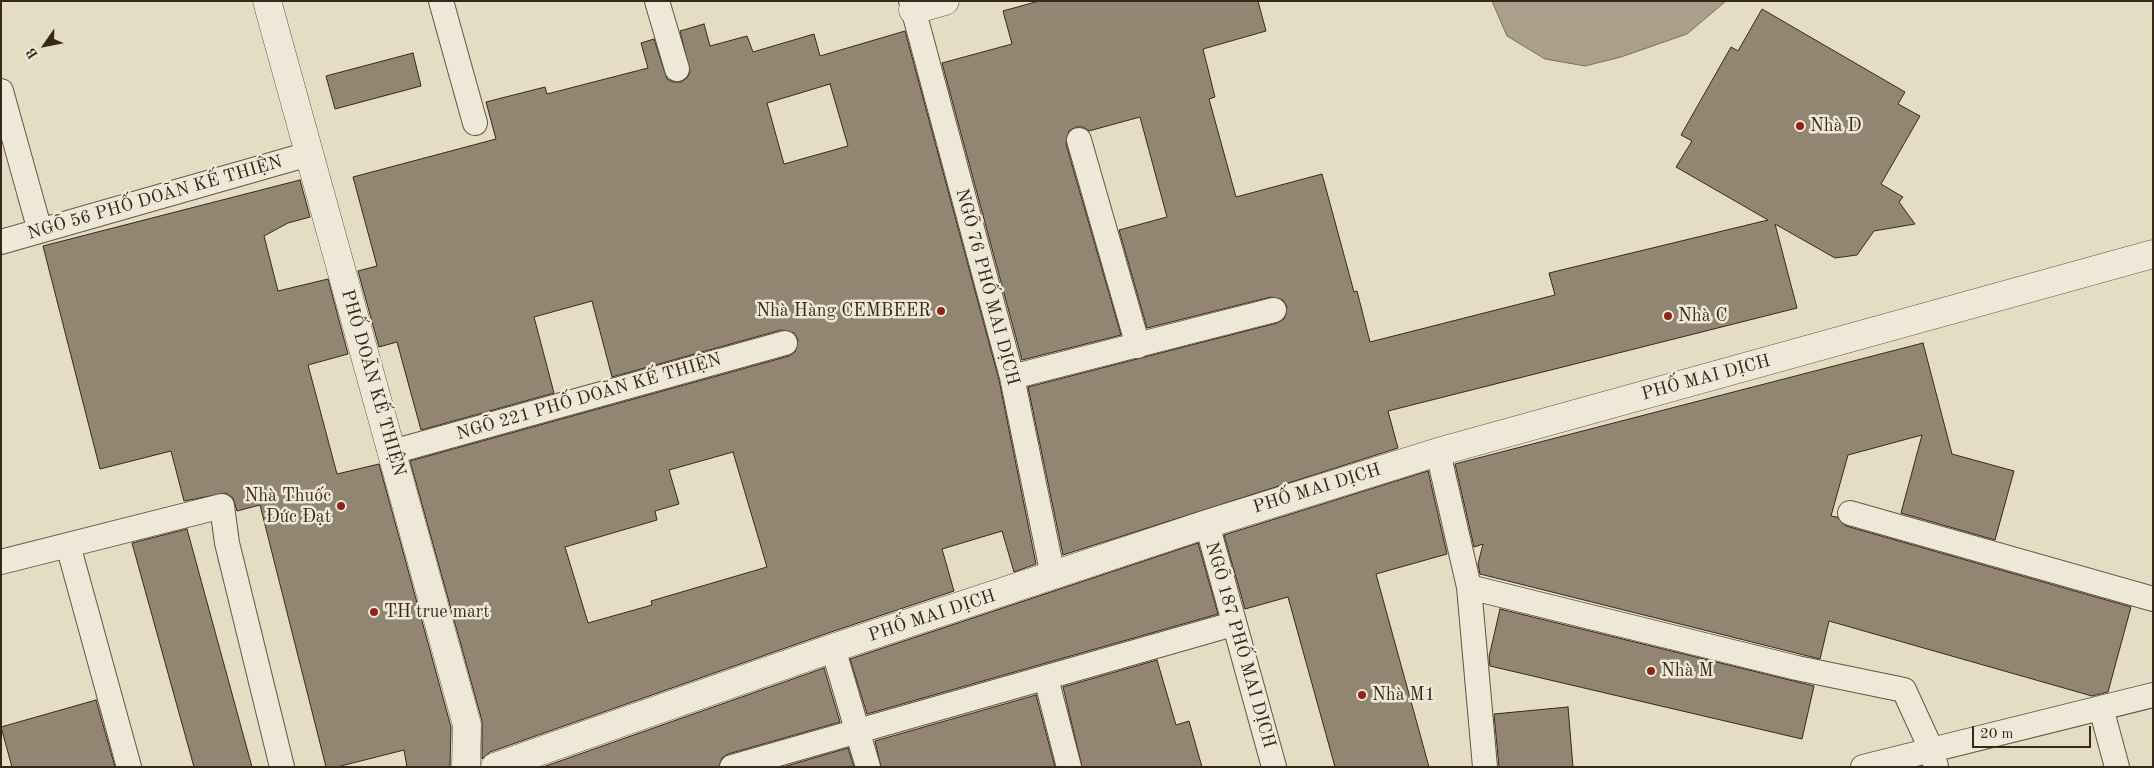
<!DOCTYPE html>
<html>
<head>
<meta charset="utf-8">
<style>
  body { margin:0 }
  #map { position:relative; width:2154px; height:768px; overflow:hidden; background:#e4dcc3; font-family:"Old Standard TT",serif }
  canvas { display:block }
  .frame { position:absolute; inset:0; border:2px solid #39281a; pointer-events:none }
  .north { position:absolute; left:20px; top:20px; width:50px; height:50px; -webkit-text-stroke:4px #ede8d8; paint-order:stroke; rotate:237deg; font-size:14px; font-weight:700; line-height:20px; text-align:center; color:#39281a }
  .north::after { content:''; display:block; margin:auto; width:18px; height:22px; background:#39281a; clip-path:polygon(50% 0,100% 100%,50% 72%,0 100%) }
  .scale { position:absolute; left:1972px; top:726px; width:119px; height:22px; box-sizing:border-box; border:2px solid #39281a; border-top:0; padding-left:6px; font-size:15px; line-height:18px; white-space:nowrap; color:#39281a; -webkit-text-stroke:4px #ede8d8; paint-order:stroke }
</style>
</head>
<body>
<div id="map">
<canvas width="2154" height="768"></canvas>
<div class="frame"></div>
<div class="north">B</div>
<div class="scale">20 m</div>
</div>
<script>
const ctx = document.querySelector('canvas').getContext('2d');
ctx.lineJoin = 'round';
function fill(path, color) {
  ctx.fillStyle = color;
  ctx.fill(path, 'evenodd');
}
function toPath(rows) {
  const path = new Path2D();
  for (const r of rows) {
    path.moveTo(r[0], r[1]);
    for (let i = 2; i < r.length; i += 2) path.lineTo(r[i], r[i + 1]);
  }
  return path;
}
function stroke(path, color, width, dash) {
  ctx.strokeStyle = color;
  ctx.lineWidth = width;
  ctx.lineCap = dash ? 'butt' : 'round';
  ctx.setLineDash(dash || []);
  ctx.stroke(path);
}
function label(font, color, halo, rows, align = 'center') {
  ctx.font = font + ' "Old Standard TT",serif';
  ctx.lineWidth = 5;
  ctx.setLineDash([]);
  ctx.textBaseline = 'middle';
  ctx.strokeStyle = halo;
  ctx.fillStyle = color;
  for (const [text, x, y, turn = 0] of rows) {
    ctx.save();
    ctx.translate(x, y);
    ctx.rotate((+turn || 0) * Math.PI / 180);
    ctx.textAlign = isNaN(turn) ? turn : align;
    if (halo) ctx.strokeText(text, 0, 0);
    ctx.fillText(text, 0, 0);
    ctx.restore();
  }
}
const water = toPath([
  [1492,1,1726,1,1687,34,1621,57,1585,66,1545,59,1507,36,1492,1]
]);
const building = toPath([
  [1039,1,1258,1,1266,31,1203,49,1215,97,1209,99,1236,197,1322,174,1354,292,1357,291,1370,342,1555,295,1549,273,1768,220,1676,167,1692,141,1681,135,1731,47,1738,51,1762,9,1905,92,1898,104,1920,116,1881,184,1903,197,1899,202,1915,224,1874,231,1857,255,1835,258,1775,224,1797,308,1388,411,1398,448,1063,555,1028,387,1277,323,1284,319,1287,307,1283,300,1271,297,1147,328,1119,230,1167,217,1140,117,1089,131,1083,127,1076,127,1069,131,1066,144,1121,335,1022,360,942,63,1012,44,1003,11,1039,1],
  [704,24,710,46,747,36,753,52,814,34,820,56,905,31,999,380,1036,564,1014,572,1002,531,942,549,954,591,828,633,490,752,482,759,482,721,410,461,789,356,795,352,798,340,794,333,781,330,612,377,592,301,534,317,554,393,421,430,397,342,379,347,358,271,377,266,353,177,496,139,486,102,545,87,547,94,648,68,641,43,654,39,667,79,673,82,681,82,687,78,690,72,680,31,704,24],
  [830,84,848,146,784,164,767,103,830,84],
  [733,452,767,567,651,601,652,605,588,623,565,547,657,520,655,511,679,504,669,470,733,452],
  [413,53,421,86,335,109,326,76,413,53],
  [300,180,310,217,288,223,264,236,278,291,328,279,348,354,308,365,337,474,379,464,451,727,450,767,407,767,404,750,337,767,326,767,260,505,237,511,233,498,226,493,184,501,171,451,100,469,43,246,300,180],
  [1923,343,1952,454,2014,471,1995,540,1901,513,1922,435,1848,455,1831,516,1837,517,1846,526,2131,607,2108,692,2092,696,1829,621,1820,659,1480,574,1478,564,1483,544,1474,547,1455,464,1923,343],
  [1428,471,1447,554,1376,574,1429,767,1335,767,1288,597,1245,609,1224,535,1428,471],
  [187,529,252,767,194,767,132,543,187,529],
  [1198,543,1218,614,867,714,850,659,1198,543],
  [1500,609,1814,686,1802,739,1490,666,1489,657,1500,609],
  [1157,660,1176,725,1189,721,1202,767,1082,767,1063,687,1157,660],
  [824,668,840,722,728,754,722,758,719,767,543,767,824,668],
  [1036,695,1055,767,881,767,875,741,1036,695],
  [96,700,115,767,12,767,1,727,96,700],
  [1568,707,1573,767,1499,767,1494,714,1568,707],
  [848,748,854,767,783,767,848,748]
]);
const service = toPath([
  [441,1,475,123],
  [657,1,677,69],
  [911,1,1012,377,1053,576],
  [1,91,40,231],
  [1079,140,1138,346],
  [1,242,309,154],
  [1012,377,1274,310],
  [392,452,785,343],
  [1438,452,1469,587,1485,767],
  [1850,513,2153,599],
  [1207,524,1274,767],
  [68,545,129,767],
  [1,562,222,506,227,543,282,767],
  [1469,587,1797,668,1904,690,1932,751,1936,767],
  [833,648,868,767],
  [1046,678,1069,767],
  [2101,708,2117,767],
  [732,767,1233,624],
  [1863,767,2153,695]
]);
const minor = toPath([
  [913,10,945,1],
  [495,767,833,648,1207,524,1438,452,2153,254]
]);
const tertiary = toPath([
  [267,1,467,725,466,767]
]);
const markers = [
  [1800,126,5,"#8f2418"],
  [941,311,5,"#8f2418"],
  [1668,316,5,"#8f2418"],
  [341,506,5,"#8f2418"],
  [374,612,5,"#8f2418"],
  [1651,671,5,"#8f2418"],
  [1362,695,5,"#8f2418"]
];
const poiNames = [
  ["Nhà D",1810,126],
  ["Nhà Hàng CEMBEER",931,311,"right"],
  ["Nhà C",1678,316],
  ["Nhà Thuốc",331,496,"right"],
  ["Đức Đạt",331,517,"right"],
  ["TH true mart",384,612],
  ["Nhà M",1661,671],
  ["Nhà M1",1372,695]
];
const streetNames = [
  ["NGÕ 56 PHỐ DOÃN KẾ THIỆN",155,198,-16],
  ["NGÕ 76 PHỐ MAI DỊCH",987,287,75],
  ["PHỐ MAI DỊCH",1706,378,-15],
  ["PHỐ DOÃN KẾ THIỆN",373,383,74],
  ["NGÕ 221 PHỐ DOÃN KẾ THIỆN",589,397,-16],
  ["PHỐ MAI DỊCH",1317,489,-17],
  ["PHỐ MAI DỊCH",932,616,-18],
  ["NGÕ 187 PHỐ MAI DỊCH",1240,645,74]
];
fill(water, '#aa9f8a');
stroke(water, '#7d6f5d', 1);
fill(building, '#928672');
stroke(building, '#39281a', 1);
stroke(service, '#645544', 26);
stroke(minor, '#645544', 29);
stroke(tertiary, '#645544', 29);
stroke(service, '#ede8d8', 24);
stroke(minor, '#ede8d8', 28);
stroke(tertiary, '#ede8d8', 28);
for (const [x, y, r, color] of markers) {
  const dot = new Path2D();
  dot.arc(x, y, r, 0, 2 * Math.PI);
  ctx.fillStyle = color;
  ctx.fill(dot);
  stroke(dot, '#ede8d8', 2);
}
label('18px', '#39281a', '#ede8d8', poiNames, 'left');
label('18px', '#39281a', '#ede8d8', streetNames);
</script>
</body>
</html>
